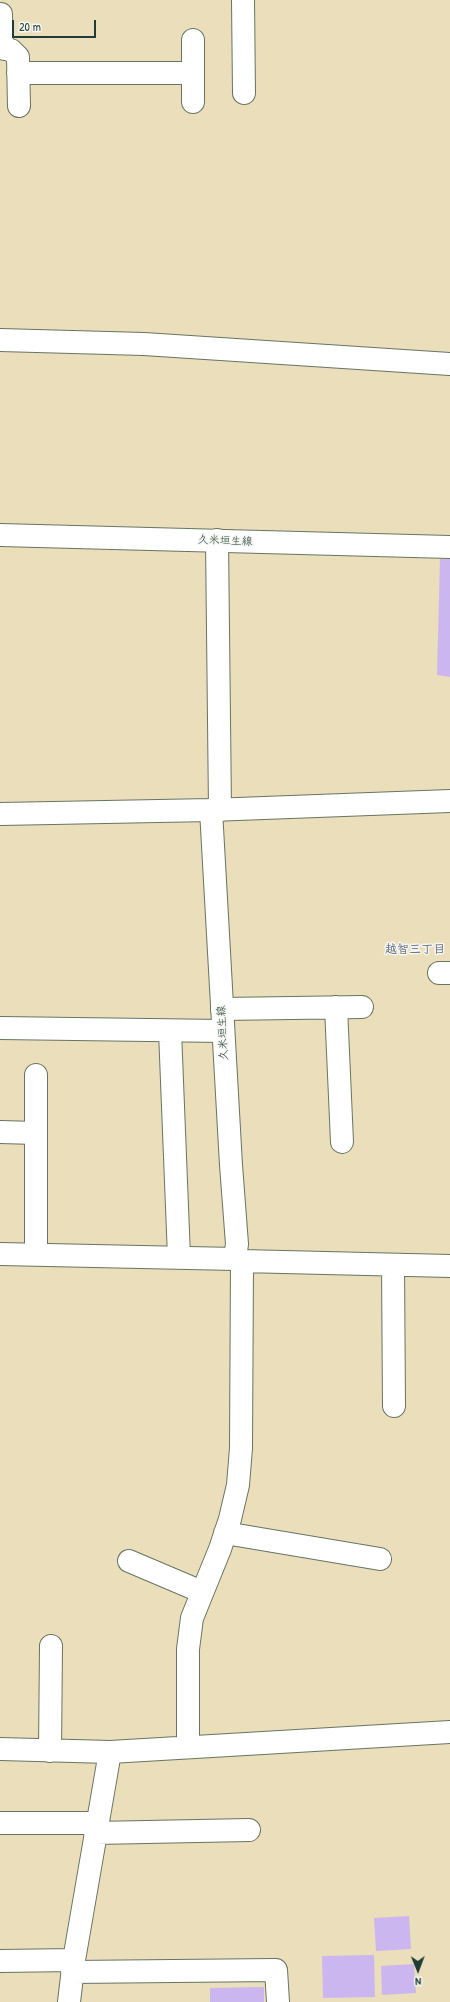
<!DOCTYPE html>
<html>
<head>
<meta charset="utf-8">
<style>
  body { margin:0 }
  #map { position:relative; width:450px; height:2002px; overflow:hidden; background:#ebdebb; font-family:"Patrick Hand",sans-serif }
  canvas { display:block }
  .north { position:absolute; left:398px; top:1950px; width:40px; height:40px; -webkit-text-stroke:3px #f6f6f2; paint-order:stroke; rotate:179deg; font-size:11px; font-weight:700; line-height:16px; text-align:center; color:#1f3d34 }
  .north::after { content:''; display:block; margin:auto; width:14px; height:18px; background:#1f3d34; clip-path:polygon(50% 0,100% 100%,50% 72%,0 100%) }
  .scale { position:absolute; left:12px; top:20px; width:84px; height:18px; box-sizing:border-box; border:2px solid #1f3d34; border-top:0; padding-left:5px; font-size:12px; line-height:14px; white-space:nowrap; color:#1f3d34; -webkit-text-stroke:3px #f6f6f2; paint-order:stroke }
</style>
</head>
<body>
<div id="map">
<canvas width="450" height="2002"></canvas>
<div class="north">N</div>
<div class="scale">20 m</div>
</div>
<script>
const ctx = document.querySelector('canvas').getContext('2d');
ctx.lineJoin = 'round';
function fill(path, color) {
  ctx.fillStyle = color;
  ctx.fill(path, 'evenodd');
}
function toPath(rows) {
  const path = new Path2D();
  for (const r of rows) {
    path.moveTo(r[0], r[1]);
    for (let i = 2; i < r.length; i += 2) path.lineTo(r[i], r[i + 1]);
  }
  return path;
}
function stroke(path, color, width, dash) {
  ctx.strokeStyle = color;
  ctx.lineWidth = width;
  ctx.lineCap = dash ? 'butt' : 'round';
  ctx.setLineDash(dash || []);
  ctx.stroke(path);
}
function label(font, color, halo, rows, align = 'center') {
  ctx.font = font + ' "Patrick Hand","Klee One",sans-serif';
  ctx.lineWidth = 3;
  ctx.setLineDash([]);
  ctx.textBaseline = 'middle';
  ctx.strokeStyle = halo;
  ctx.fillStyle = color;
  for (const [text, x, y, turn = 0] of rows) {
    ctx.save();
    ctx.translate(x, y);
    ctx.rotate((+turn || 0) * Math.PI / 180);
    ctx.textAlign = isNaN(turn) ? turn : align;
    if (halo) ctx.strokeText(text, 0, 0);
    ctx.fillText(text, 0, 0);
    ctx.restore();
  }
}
const building = toPath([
  [440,559,450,559,450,677,437,675],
  [409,1916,411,1949,376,1951,374,1918],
  [374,1955,375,1997,323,1998,322,1956],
  [414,1964,416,1993,382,1995,381,1966],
  [264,1987,264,2002,210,2002,210,1988]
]);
const minor = toPath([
  [243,0,244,93],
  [1,14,2,48],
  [0,48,11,50,18,57,19,106],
  [18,73,193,73],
  [193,102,193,40],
  [0,340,144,344,450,364],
  [217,540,220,810],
  [0,814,211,810],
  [439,973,450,973],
  [336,1007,342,1142],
  [222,1009,362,1007],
  [0,1028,223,1031],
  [170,1031,179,1257],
  [36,1075,36,1254],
  [0,1132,36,1133],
  [235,1259,242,1261,450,1266],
  [393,1265,394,1406],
  [225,1533,380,1559],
  [129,1561,202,1592],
  [188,1747,188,1649,192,1618,220,1549,230,1519,238,1485,241,1448,242,1261],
  [0,1749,110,1752,450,1732],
  [50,1751,51,1646],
  [0,1823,96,1823],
  [95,1833,249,1830],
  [0,1961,74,1960],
  [72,1972,276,1970,278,2002],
  [69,2002,74,1960,110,1752]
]);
const secondary = toPath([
  [0,535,450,547],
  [0,1254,235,1259,237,1244,231,1165,211,810,450,801]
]);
const streetNames = [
  ["久米垣生線",225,541,2],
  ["久米垣生線",223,1033,-93]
];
const neighbourhoodNames = [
  ["越智三丁目",415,950]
];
fill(building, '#cbb6f0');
stroke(minor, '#667563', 24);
stroke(secondary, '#667563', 24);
stroke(minor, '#fff', 22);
stroke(secondary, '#fff', 22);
label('11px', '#1f3d34', '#f6f6f2', streetNames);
label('bold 12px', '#5b6776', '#f6f6f2', neighbourhoodNames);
</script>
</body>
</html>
